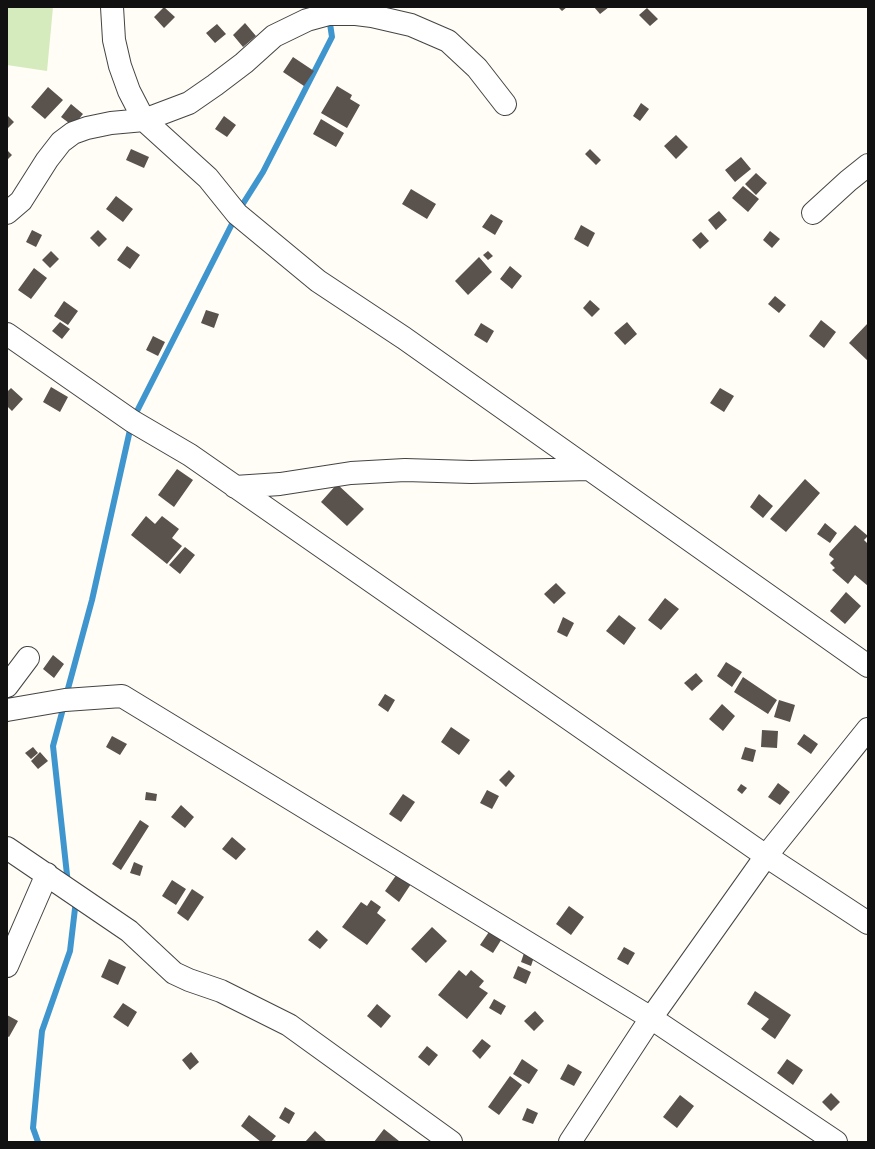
<!DOCTYPE html>
<html>
<head>
<meta charset="utf-8">
<style>
  body { margin:0 }
  #map { position:relative; width:875px; height:1149px; overflow:hidden; background:#fffdf5; font-family:"Zilla Slab",serif }
  canvas { display:block }
  .frame { position:absolute; inset:0; border:8px solid #111; pointer-events:none }
</style>
</head>
<body>
<div id="map">
<canvas width="875" height="1149"></canvas>
<div class="frame"></div>
</div>
<script>
const ctx = document.querySelector('canvas').getContext('2d');
ctx.lineJoin = 'round';
function fill(path, color) {
  ctx.fillStyle = color;
  ctx.fill(path, 'evenodd');
}
function toPath(rows) {
  const path = new Path2D();
  for (const r of rows) {
    path.moveTo(r[0], r[1]);
    for (let i = 2; i < r.length; i += 2) path.lineTo(r[i], r[i + 1]);
  }
  return path;
}
function stroke(path, color, width, dash) {
  ctx.strokeStyle = color;
  ctx.lineWidth = width;
  ctx.lineCap = dash ? 'butt' : 'round';
  ctx.setLineDash(dash || []);
  ctx.stroke(path);
}
const green = toPath([
  [7,7,53,7,47,71,7,65]
]);
const stream = toPath([
  [239,210,263,172,332,37,329,17],
  [66,696,92,600,132,421,235,218],
  [64,705,53,746,68,884],
  [38,1142,33,1128,42,1031,70,951,76,900]
]);
const building = toPath([
  [164,7,175,17,164,28,154,17],
  [558,7,567,7,562,11],
  [594,7,609,7,600,14],
  [647,8,658,19,650,26,639,15],
  [245,23,256,36,243,47,233,35],
  [217,24,226,34,215,43,206,33],
  [293,57,314,71,304,86,283,72],
  [337,86,352,95,350,99,360,105,347,128,321,113],
  [48,87,63,100,45,119,31,107],
  [641,103,649,109,640,121,633,116],
  [71,104,83,114,73,126,61,117],
  [7,115,14,122,7,129],
  [224,116,236,125,227,137,215,129],
  [321,119,344,133,336,147,313,134],
  [676,135,688,147,676,159,664,146],
  [131,149,149,157,144,168,126,160],
  [590,149,601,160,596,165,585,154],
  [7,150,12,155,7,160],
  [741,157,751,169,735,182,725,170],
  [756,173,767,183,756,195,745,184],
  [743,186,759,199,748,212,732,198],
  [411,189,436,204,427,219,402,204],
  [116,196,133,209,123,222,106,209],
  [719,211,727,220,716,230,708,220],
  [491,214,503,221,495,235,482,227],
  [581,225,595,233,588,247,574,239],
  [32,230,42,235,36,247,26,242],
  [98,230,107,239,99,247,90,238],
  [770,231,780,239,772,248,763,240],
  [701,232,709,241,700,249,692,240],
  [127,246,140,255,130,269,117,260],
  [51,251,59,259,50,268,42,260],
  [488,251,493,256,488,260,483,255],
  [479,257,492,272,468,295,455,281],
  [510,266,522,276,512,289,500,279],
  [34,268,47,278,31,299,18,290],
  [775,296,786,305,779,313,768,304],
  [590,300,600,309,592,317,583,308],
  [64,301,78,311,68,325,54,316],
  [206,310,219,314,214,328,201,323],
  [821,320,836,332,824,348,809,336],
  [60,322,70,329,62,339,52,331],
  [627,322,637,334,625,345,614,333],
  [481,323,494,331,487,343,474,335],
  [868,323,868,361,849,343],
  [153,336,165,342,158,356,146,350],
  [51,387,68,397,60,412,43,402],
  [11,388,23,399,12,411,7,406,7,392],
  [720,388,734,396,724,412,710,403],
  [177,469,193,480,174,507,158,495],
  [805,479,820,493,786,532,770,519],
  [337,484,364,509,347,526,321,502],
  [759,494,773,506,763,518,750,507],
  [146,516,155,524,162,516,179,529,172,538,182,546,167,564,131,535],
  [825,523,837,533,830,543,817,534],
  [855,525,868,536,864,540,868,544,868,586,855,575,848,584,832,570,835,568,830,563,834,559,829,555,830,552],
  [185,547,195,555,180,574,169,565],
  [556,583,566,593,554,604,544,594],
  [846,592,861,606,845,624,830,611],
  [665,598,679,609,661,630,648,620],
  [619,615,636,628,624,645,606,631],
  [563,617,574,623,567,637,557,632],
  [53,655,64,664,54,678,43,669],
  [726,662,742,672,732,687,717,676],
  [696,673,703,681,692,691,684,683],
  [743,677,777,700,768,714,734,692],
  [385,694,395,700,388,712,378,705],
  [779,700,795,705,790,722,774,717],
  [722,704,735,716,723,731,709,719],
  [451,727,470,740,459,755,441,742],
  [762,730,778,731,777,748,761,747],
  [804,734,818,744,811,754,797,744],
  [112,736,127,744,120,755,106,747],
  [33,747,38,753,31,759,25,753],
  [745,747,756,750,753,762,741,759],
  [40,752,48,761,38,769,31,761],
  [509,770,515,776,506,787,499,780],
  [778,783,790,792,780,805,768,797],
  [741,784,747,788,742,794,737,790],
  [487,790,499,796,492,809,480,803],
  [146,792,157,794,156,801,145,800],
  [403,794,415,802,401,822,389,814],
  [181,805,194,817,185,828,171,817],
  [140,820,149,826,121,870,112,864],
  [232,837,246,849,236,860,222,849],
  [134,862,143,866,140,876,130,873],
  [397,874,411,884,399,902,385,891],
  [172,880,186,889,176,905,162,896],
  [192,889,204,897,188,921,177,913],
  [371,900,381,907,377,913,386,920,367,945,342,927,361,902,367,906],
  [569,906,584,917,571,935,556,924],
  [432,927,447,941,426,963,411,949],
  [491,929,503,937,493,953,480,945],
  [317,930,328,940,320,949,308,940],
  [624,947,635,953,628,965,617,959],
  [524,953,534,957,531,966,521,962],
  [109,959,126,967,118,985,101,977],
  [518,966,531,972,526,984,513,978],
  [459,970,466,976,471,970,484,981,479,987,488,993,467,1019,438,995],
  [755,991,791,1015,775,1039,761,1029,769,1019,747,1004],
  [494,999,506,1006,501,1015,489,1008],
  [123,1003,137,1012,128,1027,113,1017],
  [377,1004,391,1016,381,1028,367,1016],
  [535,1011,544,1021,534,1031,524,1021],
  [7,1015,18,1021,9,1037,7,1036],
  [482,1039,491,1046,480,1059,472,1051],
  [427,1046,438,1055,429,1066,418,1057],
  [191,1052,199,1062,190,1070,182,1060],
  [522,1059,538,1070,529,1084,513,1074],
  [787,1059,803,1070,793,1085,777,1073],
  [568,1064,582,1072,574,1086,560,1079],
  [510,1076,522,1085,499,1115,488,1107],
  [831,1093,840,1102,831,1111,822,1102],
  [680,1095,694,1106,677,1128,663,1117],
  [285,1107,295,1113,289,1124,279,1118],
  [527,1108,538,1113,533,1124,522,1120],
  [249,1115,276,1136,271,1142,261,1142,241,1126],
  [384,1129,399,1141,398,1142,374,1142],
  [315,1131,327,1142,305,1142]
]);
const minor = toPath([
  [112,7,114,40,120,66,129,91,144,120,208,178,237,214,318,281,404,338,868,666],
  [7,213,21,201,47,160,61,142,73,133,87,128,111,123,144,120,189,103,215,85,244,63,274,36,307,20,329,14,356,14,372,16,411,25,448,41,477,68,505,104],
  [813,213,848,181,868,165],
  [7,334,132,421,190,455,766,856,868,923],
  [235,487,280,484,351,473,405,470,471,472,589,469],
  [7,686,28,658],
  [7,710,65,700,122,696,651,1018,836,1142],
  [7,848,129,931,174,973,189,980,221,991,289,1025,451,1142],
  [7,966,47,874],
  [570,1142,651,1018,766,856,868,729]
]);
fill(green, '#d5ebbd');
stroke(stream, '#3f96cf', 6);
fill(building, '#5a524d');
stroke(minor, '#444', 24);
stroke(minor, '#fff', 22);
</script>
</body>
</html>
